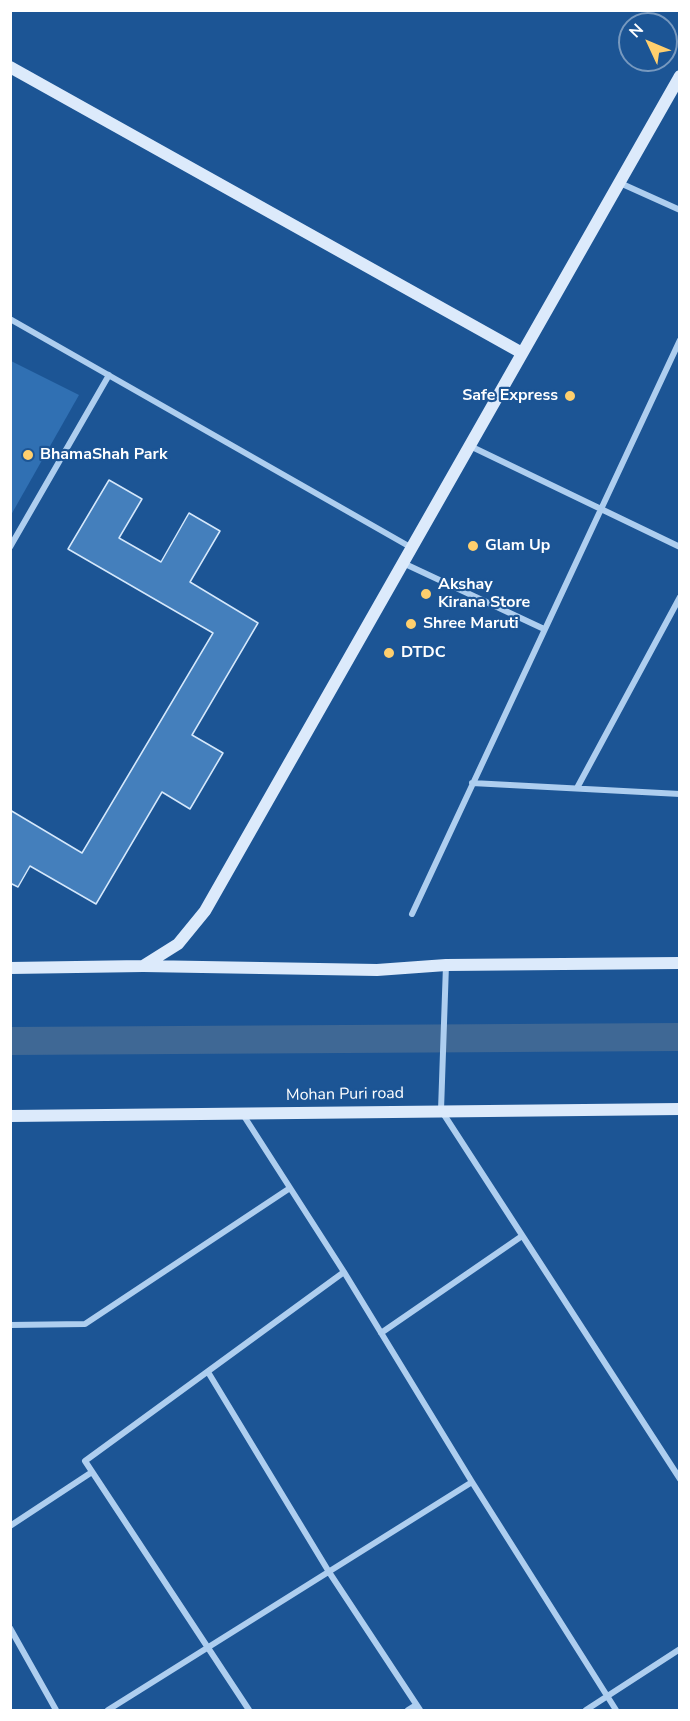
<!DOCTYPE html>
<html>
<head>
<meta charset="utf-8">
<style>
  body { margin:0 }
  #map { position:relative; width:690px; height:1721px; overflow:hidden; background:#1c5595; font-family:"Nunito Sans",sans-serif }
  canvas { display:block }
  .frame { position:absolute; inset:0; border:12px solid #fff; pointer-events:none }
  .north { position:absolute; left:618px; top:12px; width:60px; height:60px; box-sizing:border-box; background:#1c5595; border:2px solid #7799bf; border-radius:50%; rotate:314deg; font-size:16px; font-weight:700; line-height:24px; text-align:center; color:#fff }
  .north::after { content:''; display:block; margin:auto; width:21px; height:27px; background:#ffcf6d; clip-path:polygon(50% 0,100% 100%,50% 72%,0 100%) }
</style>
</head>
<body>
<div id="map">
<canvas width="690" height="1721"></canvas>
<div class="frame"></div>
<div class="north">N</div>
</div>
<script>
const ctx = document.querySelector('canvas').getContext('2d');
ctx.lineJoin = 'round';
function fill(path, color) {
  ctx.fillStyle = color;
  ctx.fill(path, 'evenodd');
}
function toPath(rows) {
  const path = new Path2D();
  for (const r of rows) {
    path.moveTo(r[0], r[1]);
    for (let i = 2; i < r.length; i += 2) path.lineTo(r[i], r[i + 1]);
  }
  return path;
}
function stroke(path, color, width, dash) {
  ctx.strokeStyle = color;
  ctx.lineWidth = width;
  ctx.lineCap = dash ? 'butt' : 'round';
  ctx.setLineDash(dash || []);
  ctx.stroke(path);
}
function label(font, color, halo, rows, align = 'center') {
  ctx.font = font + ' "Nunito Sans",sans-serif';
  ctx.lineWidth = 4.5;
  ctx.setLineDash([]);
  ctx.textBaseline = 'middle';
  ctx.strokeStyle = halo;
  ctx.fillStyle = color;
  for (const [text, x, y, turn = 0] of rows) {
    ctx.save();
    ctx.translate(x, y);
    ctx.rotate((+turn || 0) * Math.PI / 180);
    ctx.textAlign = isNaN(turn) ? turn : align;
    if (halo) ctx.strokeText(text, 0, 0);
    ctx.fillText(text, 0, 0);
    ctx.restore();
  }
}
const green = toPath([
  [11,361,79,395,11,515]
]);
const canal = toPath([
  [10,1041,680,1037]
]);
const building = toPath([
  [109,480,142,499,119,538,161,562,189,513,220,531,190,582,258,623,192,735,223,753,190,809,162,792,96,904,30,866,18,887,10,883,10,810,82,853,213,633,68,549,109,480]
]);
const street = toPath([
  [620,183,680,210],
  [10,319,412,548],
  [470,446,680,547],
  [10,547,109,375],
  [403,563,544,629],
  [472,783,680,794],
  [577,788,680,597],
  [412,914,680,340],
  [446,965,441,1110,680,1479],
  [242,1113,344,1272,472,1482,616,1710],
  [10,1325,85,1324,290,1188],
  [381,1333,522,1236],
  [208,1372,329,1572,420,1710],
  [10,1526,92,1472],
  [10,1628,56,1710],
  [108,1710,472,1482],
  [249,1710,85,1461,344,1272],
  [408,1710,416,1705],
  [586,1710,680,1649]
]);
const secondary = toPath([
  [10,67,522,353],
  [144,966,377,970,446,965,680,963],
  [10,968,143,966,178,944,205,911,680,76],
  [10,1116,680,1109]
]);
const markers = [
  [570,396,6,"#ffcf6d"],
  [28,455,6,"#ffcf6d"],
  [473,546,6,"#ffcf6d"],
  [426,594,6,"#ffcf6d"],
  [411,624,6,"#ffcf6d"],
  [389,653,6,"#ffcf6d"]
];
const poiNames = [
  ["Safe Express",558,396,"right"],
  ["BhamaShah Park",40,455],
  ["Glam Up",485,546],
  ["Akshay",438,585],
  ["Kirana Store",438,603],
  ["Shree Maruti",423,624],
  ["DTDC",401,653]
];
const streetNames = [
  ["Mohan Puri road",345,1095,-1]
];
fill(green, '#3070b3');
stroke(canal, '#3f6895', 28);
fill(building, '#447fbc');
stroke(building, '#d5e8fb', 1.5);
stroke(street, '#aeceef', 6);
stroke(secondary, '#dceafb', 12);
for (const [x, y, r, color] of markers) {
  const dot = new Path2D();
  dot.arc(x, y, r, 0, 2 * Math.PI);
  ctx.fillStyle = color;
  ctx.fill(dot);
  stroke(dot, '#1c5595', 2);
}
label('bold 16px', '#fff', '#1c5595', poiNames, 'left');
label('16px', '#fff', '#1c5595', streetNames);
</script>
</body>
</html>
